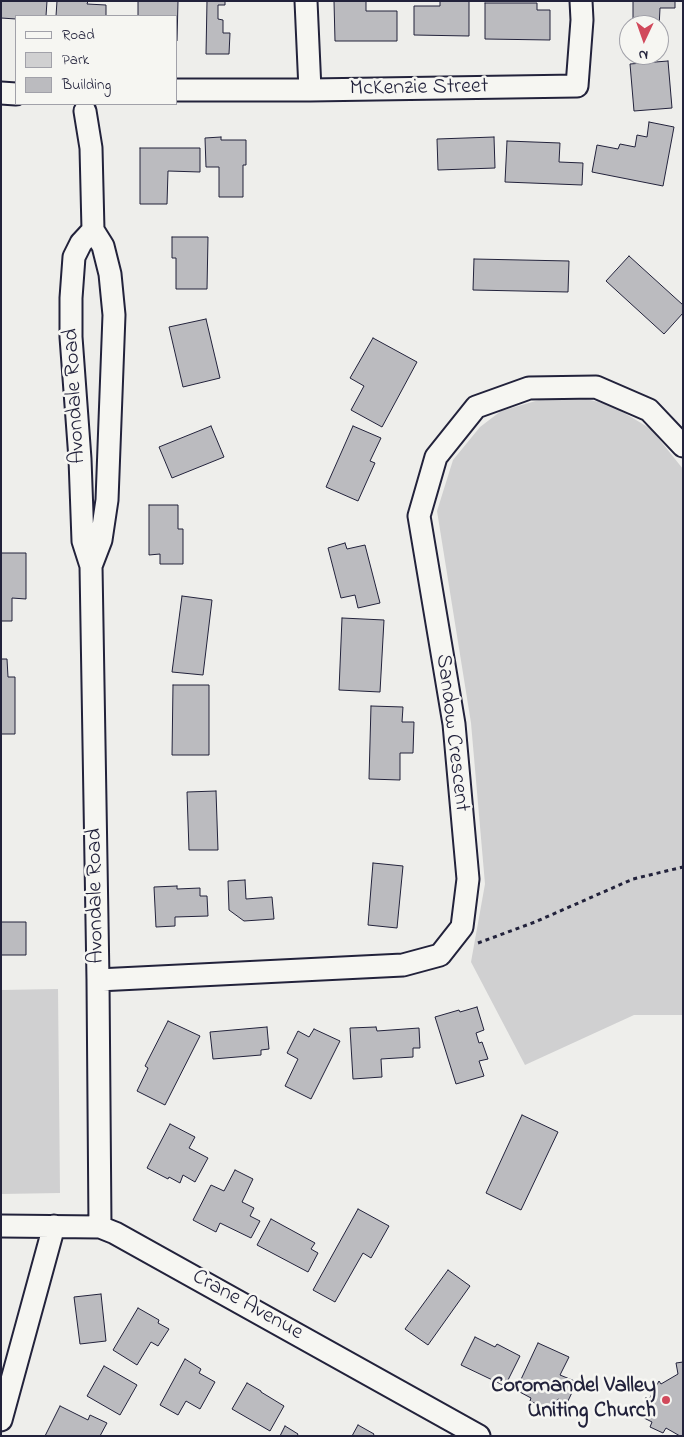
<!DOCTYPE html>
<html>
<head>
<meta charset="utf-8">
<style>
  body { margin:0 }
  #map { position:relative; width:684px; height:1437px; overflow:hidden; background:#eeeeeb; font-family:"Indie Flower",sans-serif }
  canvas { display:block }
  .frame { position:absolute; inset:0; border:2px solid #22223b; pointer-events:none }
  .legend { position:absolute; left:15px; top:15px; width:162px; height:90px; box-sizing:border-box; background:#f6f6f2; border:1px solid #a1a1a9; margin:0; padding:6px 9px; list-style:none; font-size:15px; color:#22223b }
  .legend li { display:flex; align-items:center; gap:10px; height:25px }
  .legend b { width:25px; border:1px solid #a1a1a9 }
  .north { position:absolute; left:619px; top:15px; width:50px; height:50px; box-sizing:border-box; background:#f6f6f2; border:1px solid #a1a1a9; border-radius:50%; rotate:183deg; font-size:14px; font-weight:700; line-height:20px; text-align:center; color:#22223b }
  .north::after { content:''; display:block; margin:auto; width:18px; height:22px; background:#d1495b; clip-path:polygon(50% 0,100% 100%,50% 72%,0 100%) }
</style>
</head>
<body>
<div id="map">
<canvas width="684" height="1437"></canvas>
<div class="frame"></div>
<ul class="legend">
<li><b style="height:6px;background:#f6f6f2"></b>Road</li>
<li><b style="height:14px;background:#d0d0d1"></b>Park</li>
<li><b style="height:14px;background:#bbbbbf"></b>Building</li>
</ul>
<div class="north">N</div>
</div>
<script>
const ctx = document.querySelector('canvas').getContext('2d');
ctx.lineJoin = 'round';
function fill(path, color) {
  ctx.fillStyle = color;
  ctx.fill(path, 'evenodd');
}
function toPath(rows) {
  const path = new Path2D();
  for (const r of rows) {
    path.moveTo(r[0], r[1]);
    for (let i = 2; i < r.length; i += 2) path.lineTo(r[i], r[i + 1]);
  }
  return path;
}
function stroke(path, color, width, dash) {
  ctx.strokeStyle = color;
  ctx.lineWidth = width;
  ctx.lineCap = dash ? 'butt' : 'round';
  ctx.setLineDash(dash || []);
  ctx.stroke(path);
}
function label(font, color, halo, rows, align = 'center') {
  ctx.font = font + ' "Indie Flower",sans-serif';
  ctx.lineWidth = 5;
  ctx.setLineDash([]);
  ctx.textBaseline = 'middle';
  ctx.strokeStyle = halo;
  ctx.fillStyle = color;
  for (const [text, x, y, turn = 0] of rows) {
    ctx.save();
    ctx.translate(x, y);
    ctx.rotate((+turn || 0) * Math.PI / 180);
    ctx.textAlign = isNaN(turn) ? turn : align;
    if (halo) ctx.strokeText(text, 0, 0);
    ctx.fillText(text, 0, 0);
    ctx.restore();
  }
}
const green = toPath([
  [586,399,611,405,651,429,683,469,683,1015,634,1015,525,1065,471,962,485,884,471,723,437,511,453,460,480,427,501,411,539,400],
  [58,989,60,1193,1,1194,1,990]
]);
const building = toPath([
  [1,1,47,1,46,16,16,16,16,19,1,18,1,1],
  [57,1,88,1,87,4,106,5,106,16,56,16,57,1],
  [138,1,178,1,177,41,176,41,176,16,138,16,138,1],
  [207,1,225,1,225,5,218,5,218,19,223,20,223,33,230,33,229,54,206,54,207,1],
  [334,1,366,1,366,11,397,11,397,41,335,41,334,1],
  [440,1,469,1,469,36,414,35,414,6,440,6,440,1],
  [633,1,675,1,675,8,660,8,659,28,659,25,633,25,633,1],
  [485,3,537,3,537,10,550,10,550,40,485,39,485,3],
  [668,61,672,108,634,111,630,64,668,61],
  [649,122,674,127,663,186,592,172,597,145,618,149,620,144,635,147,637,135,647,137,649,122],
  [221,137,221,140,246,140,246,165,243,165,243,197,219,197,219,167,206,167,205,138,221,137],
  [494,137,495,168,438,170,437,139,494,137],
  [507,141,560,143,559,162,583,163,582,185,505,182,507,141],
  [140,148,200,148,200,172,168,171,167,204,140,204,140,148],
  [172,237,208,237,207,289,176,289,176,258,172,258,172,237],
  [629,256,683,305,683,313,664,334,606,281,629,256],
  [474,259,569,261,568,292,473,290,474,259],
  [206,319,220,378,183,387,169,327,206,319],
  [373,338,417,362,382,427,351,410,364,386,350,378,373,338],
  [211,426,224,457,172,478,159,447,211,426],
  [353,426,381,438,370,461,375,463,358,501,326,487,353,426],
  [149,505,178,505,178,529,183,529,183,564,160,564,160,554,149,555,149,505],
  [345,543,347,549,365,545,380,603,358,608,355,595,341,598,328,548,345,543],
  [1,553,26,553,26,599,12,598,12,621,1,621,1,553],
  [182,596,212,600,203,675,172,672,182,596],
  [342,618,384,620,380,692,339,690,342,618],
  [1,659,7,659,8,677,15,677,15,734,1,734,1,659],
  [173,685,209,685,209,755,172,755,173,685],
  [371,706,403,707,402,722,414,722,413,753,400,753,400,780,369,779,371,706],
  [216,791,218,850,189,850,187,792,216,791],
  [373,863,403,866,397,928,368,925,373,863],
  [245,880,246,899,272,897,274,919,244,921,229,910,228,881,245,880],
  [177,886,177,889,200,888,200,896,207,896,208,916,175,917,175,926,156,927,154,887,177,886],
  [1,922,26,922,26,955,1,955,1,922],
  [477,1007,484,1030,476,1033,479,1043,482,1042,488,1059,479,1061,484,1076,456,1084,435,1017,459,1010,460,1012,477,1007],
  [168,1021,200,1036,165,1105,137,1091,148,1068,145,1066,168,1021],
  [267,1027,269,1049,261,1050,261,1055,213,1059,210,1032,267,1027],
  [376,1027,377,1031,419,1028,420,1048,413,1048,413,1057,381,1059,382,1077,353,1079,350,1028,376,1027],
  [314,1029,340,1041,311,1099,285,1086,298,1059,287,1053,298,1031,309,1037,314,1029],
  [522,1115,558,1132,521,1210,486,1193,522,1115],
  [170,1124,195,1137,189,1148,208,1158,195,1182,183,1175,180,1183,169,1177,168,1179,147,1168,170,1124],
  [235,1170,253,1179,242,1202,254,1208,250,1216,260,1221,251,1238,220,1223,216,1232,193,1220,211,1185,224,1191,235,1170],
  [358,1209,389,1226,371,1258,363,1253,335,1302,313,1290,358,1209],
  [271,1219,315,1243,311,1249,318,1253,308,1272,257,1245,271,1219],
  [448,1270,470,1286,428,1345,405,1329,448,1270],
  [101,1294,106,1341,80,1344,74,1297,101,1294],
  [138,1308,159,1320,158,1323,169,1329,158,1346,151,1342,137,1365,113,1350,138,1308],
  [475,1337,495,1347,497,1344,520,1356,505,1386,461,1365,475,1337],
  [538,1343,569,1357,560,1375,577,1382,567,1403,558,1399,552,1411,530,1401,531,1398,516,1390,538,1343],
  [185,1359,201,1369,199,1373,215,1382,200,1409,186,1401,178,1415,160,1405,185,1359],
  [683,1362,683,1436,680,1436,666,1428,663,1433,650,1427,652,1422,640,1416,659,1381,661,1384,678,1374,676,1363,683,1362],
  [104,1366,137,1385,120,1415,87,1396,104,1366],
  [247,1383,261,1391,261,1392,284,1406,270,1431,232,1409,247,1383],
  [60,1406,88,1420,90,1415,107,1423,100,1436,45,1436,60,1406],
  [358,1425,374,1434,373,1436,352,1436,358,1425],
  [285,1426,298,1434,297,1436,280,1436,285,1426]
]);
const path = toPath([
  [478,943,535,922,633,879,683,867]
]);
const street = toPath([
  [306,1,310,90],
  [176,90,310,90,577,86,582,20,581,1],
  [1,93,16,94],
  [85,111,91,148,93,230,103,246,110,274,114,315,107,500,101,540,91,566],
  [93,230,81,243,74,257,71,298,71,337,80,459,83,541,91,566,98,980,100,1227],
  [98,980,403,965,440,955,462,927,468,879,454,724,419,516,436,457,476,407,529,388,596,387,649,410,683,446],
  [1,1226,100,1227,115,1233,479,1436],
  [1,1420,54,1226]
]);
const markers = [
  [666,1400,5,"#d1495b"]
];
const streetNames = [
  ["McKenzie Street",419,89,-1],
  ["Avondale Road",76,396,-93],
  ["Sandow Crescent",451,733,83],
  ["Avondale Road",97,896,-91],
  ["Crane Avenue",247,1306,29]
];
const poiNames = [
  ["Coromandel Valley",656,1387],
  ["Uniting Church",656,1412]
];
fill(green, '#d0d0d1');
fill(building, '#bbbbbf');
stroke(building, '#22223b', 1);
stroke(street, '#22223b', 25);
stroke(path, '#22223b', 3, [4, 4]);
stroke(street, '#f6f6f2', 21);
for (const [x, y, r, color] of markers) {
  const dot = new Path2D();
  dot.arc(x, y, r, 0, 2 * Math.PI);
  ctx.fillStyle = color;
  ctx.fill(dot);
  stroke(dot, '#f6f6f2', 2);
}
label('22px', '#22223b', '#f6f6f2', streetNames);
label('bold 22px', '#22223b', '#f6f6f2', poiNames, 'right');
</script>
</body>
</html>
